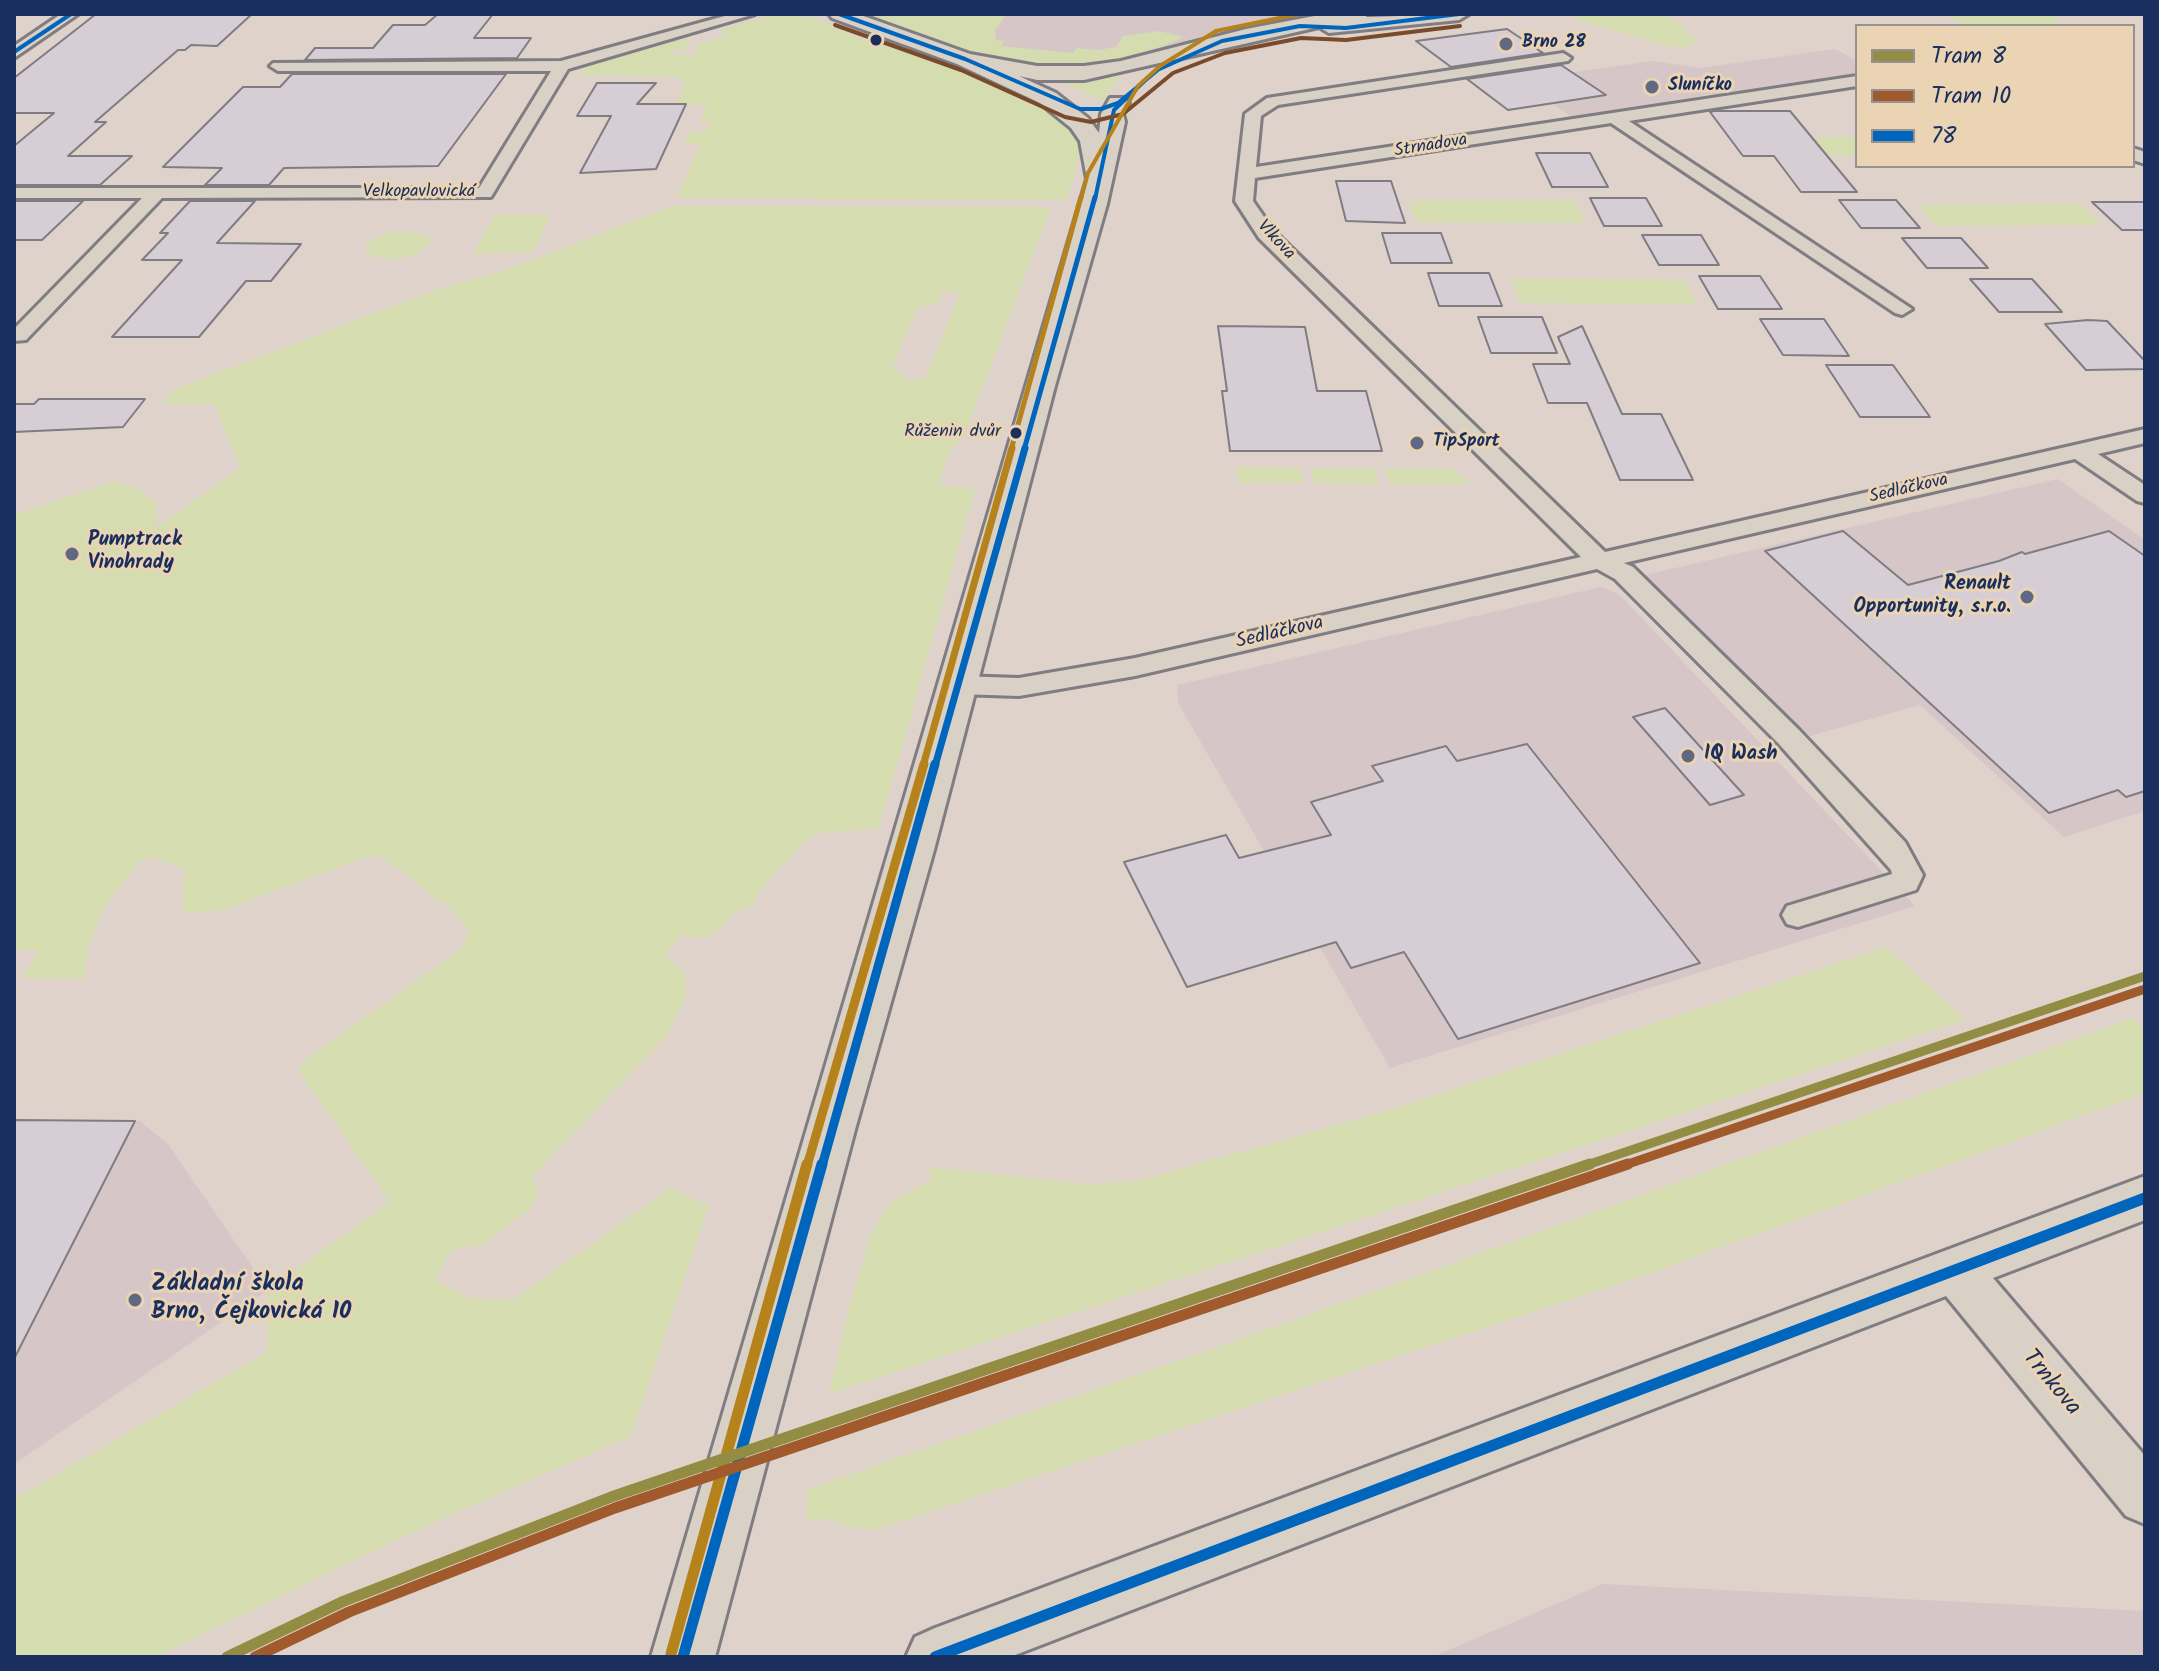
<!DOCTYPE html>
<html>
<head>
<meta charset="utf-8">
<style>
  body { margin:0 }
  #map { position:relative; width:2159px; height:1671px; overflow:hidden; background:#dfd2ca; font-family:Kalam,sans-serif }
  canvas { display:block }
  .frame { position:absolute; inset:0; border:16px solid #1b2f5e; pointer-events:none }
  .legend { position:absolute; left:1855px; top:24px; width:280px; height:144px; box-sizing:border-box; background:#ead4b3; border:2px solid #979291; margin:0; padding:10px 14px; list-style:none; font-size:24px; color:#1b2f5e }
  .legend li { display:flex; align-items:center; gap:16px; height:40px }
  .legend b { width:40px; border:2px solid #979291 }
</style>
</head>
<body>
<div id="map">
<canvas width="2159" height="1671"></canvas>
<div class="frame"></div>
<ul class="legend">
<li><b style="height:10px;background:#928d43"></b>Tram 8</li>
<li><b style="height:10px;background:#a05a2c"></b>Tram 10</li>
<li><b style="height:10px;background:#0065bd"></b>78</li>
</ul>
</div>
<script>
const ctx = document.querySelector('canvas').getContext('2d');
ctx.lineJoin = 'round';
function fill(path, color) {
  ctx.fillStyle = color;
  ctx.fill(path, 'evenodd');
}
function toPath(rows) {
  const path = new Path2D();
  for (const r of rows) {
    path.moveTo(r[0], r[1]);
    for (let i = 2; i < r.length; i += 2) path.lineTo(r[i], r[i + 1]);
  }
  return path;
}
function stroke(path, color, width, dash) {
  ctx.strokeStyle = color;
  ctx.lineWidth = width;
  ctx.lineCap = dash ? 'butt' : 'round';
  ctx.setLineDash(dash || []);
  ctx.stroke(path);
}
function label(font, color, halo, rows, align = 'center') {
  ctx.font = font + ' Kalam,sans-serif';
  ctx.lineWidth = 6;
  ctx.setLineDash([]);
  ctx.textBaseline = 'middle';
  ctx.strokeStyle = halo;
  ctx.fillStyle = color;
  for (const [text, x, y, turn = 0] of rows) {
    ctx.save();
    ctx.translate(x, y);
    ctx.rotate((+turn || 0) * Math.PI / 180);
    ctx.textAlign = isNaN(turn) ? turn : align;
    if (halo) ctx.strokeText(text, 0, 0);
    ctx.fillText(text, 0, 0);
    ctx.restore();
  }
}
const built = toPath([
  [839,14,1324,14,1330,18,1135,63,965,59],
  [1835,49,1857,61,1857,74,1724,95,1710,94,1579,118,1570,116,1520,80,1653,61,1700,68],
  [2058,479,2145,540,2145,811,2064,837,1920,705,1806,737,1645,575],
  [1601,587,1619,594,1915,906,1390,1068,1178,703,1177,685],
  [14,1120,140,1121,168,1144,268,1290,14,1464],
  [1603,1584,2145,1611,2145,1657,1432,1657]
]);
const green = toPath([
  [776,14,815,18,875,46,881,44,923,55,1022,92,1072,123,1083,143,1067,200,676,198,701,144,685,144,690,132,707,131,710,122,700,122,707,105,675,104,685,83,678,77,577,75,595,63,681,40,692,40,686,50,672,50,669,55,692,55,699,43,719,38,724,34,722,30,728,27],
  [867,14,1007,14,995,30,996,40,1004,41,1001,46,1073,53,1077,48,1098,50,1116,47,1123,36,1159,31,1184,37,1121,63,1049,71,1002,62],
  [1569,14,1663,14,1684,26,1688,34,1699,40,1685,48,1665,45,1581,21],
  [1944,14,2054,14,2060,26,1964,26],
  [1121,75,1102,101,1055,79,1119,74],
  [1798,137,1857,137,1857,156,1814,156],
  [1575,200,1585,223,1417,222,1409,201],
  [2080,204,2102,225,1936,226,1917,205],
  [673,206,1042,207,1048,208,1049,213,966,431,948,456,938,485,975,489,879,828,820,833,804,842,764,885,751,907,735,912,712,936,698,938,681,935,665,955,686,975,685,999,666,1037,532,1176,538,1189,533,1206,481,1246,461,1246,448,1255,435,1279,468,1298,513,1300,671,1188,709,1206,631,1436,424,1527,155,1657,14,1657,14,1499,267,1352,268,1290,390,1201,298,1071,306,1059,460,950,469,932,447,904,434,899,409,876,378,856,366,857,227,909,191,913,182,908,185,869,151,857,139,861,105,906,88,946,84,979,21,978,39,951,14,950,14,515,115,481,140,490,156,503,157,519,151,531,240,468,215,404,162,404,173,390,440,288,500,272],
  [941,291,960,294,925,378,906,379,893,367,918,307,939,303],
  [495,215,551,215,532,253,473,254],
  [408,231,429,237,429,245,415,255,393,260,367,255,365,250,371,241,388,233],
  [1511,278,1684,280,1697,304,1520,303],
  [1236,467,1301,468,1303,483,1239,483],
  [1311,468,1374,469,1378,484,1314,483],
  [1385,469,1452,469,1471,484,1389,484],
  [1887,947,1965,1020,829,1394,850,1303,871,1234,890,1203,932,1179,928,1167,1086,1184,1137,1181,1389,1110],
  [2133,1018,2145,1031,2145,1093,1656,1271,874,1530,851,1528,830,1519,806,1520,808,1489,1286,1323]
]);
const building = toPath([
  [96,14,252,14,217,46,191,45,185,50,178,50,95,122,106,122,68,156,132,156,100,185,14,185,14,146,54,113,14,113,14,78,96,14],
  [438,14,493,14,474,38,531,38,517,58,305,60,315,48,373,48,393,25,425,25,438,14],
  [1507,29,1543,53,1451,67,1416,41,1507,29],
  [1561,65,1606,95,1508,110,1467,79,1561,65],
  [292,74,506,74,438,166,284,168,269,185,205,185,222,168,163,167,243,87,280,87,292,74],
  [597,83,656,83,637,104,686,104,656,169,580,173,611,116,577,116,597,83],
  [1714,111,1790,111,1857,192,1801,192,1774,156,1743,156,1710,112,1714,111],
  [1536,153,1590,153,1608,187,1552,187,1536,153],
  [1336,181,1391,181,1405,223,1346,221,1336,181],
  [1590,198,1646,198,1662,226,1604,226,1590,198],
  [1839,200,1896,200,1920,228,1861,228,1839,200],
  [14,201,83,201,42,240,14,240,14,201],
  [190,201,255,201,217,243,301,244,271,281,246,281,199,337,112,337,182,260,142,260,168,233,160,233,190,201],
  [2092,202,2145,202,2145,230,2122,230,2092,202],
  [1382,233,1441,233,1452,263,1391,263,1382,233],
  [1642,235,1701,235,1719,265,1659,265,1642,235],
  [1902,238,1961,238,1988,268,1927,268,1902,238],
  [1428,273,1489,273,1502,306,1439,306,1428,273],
  [1699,276,1760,276,1782,309,1718,309,1699,276],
  [1970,279,2032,279,2062,312,1999,312,1970,279],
  [1478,317,1542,317,1557,353,1491,353,1478,317],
  [1760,319,1824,319,1849,356,1783,355,1760,319],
  [2088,320,2107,321,2145,361,2145,369,2086,370,2045,324,2088,320],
  [1218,326,1305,327,1317,391,1366,391,1382,451,1230,451,1222,391,1227,391,1218,326],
  [1582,326,1622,414,1661,414,1693,480,1620,480,1587,403,1548,403,1533,364,1570,364,1558,337,1582,326],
  [1826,365,1893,365,1930,417,1860,417,1826,365],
  [39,399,145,399,123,427,14,432,14,404,34,404,39,399],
  [1843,531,1908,585,1999,561,2022,552,2025,554,2109,531,2145,556,2145,791,2126,797,2118,790,2049,813,1765,551,1843,531],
  [1665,708,1744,795,1710,805,1633,717,1665,708],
  [1527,744,1700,963,1458,1039,1404,952,1351,968,1336,942,1187,987,1124,862,1226,835,1239,858,1331,835,1311,802,1383,781,1372,766,1446,746,1457,761,1527,744],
  [14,1120,135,1121,14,1359,14,1120]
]);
const minor = toPath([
  [61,14,78,14,14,58,14,46,61,14],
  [732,14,755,14,568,69,491,197,162,198,26,340,14,341,14,329,142,198,14,198,14,188,479,188,551,71,278,71,270,66,273,63,561,61,732,14],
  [1563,53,1571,58,1568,61,1278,105,1261,116,1256,167,1857,76,1857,86,1629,121,1912,309,1902,315,1895,313,1611,123,1255,178,1253,201,1273,230,1605,552,2145,429,2145,443,2098,454,2145,485,2145,503,2137,501,2075,459,1624,563,1633,567,1799,730,1905,842,1923,875,1916,890,1798,927,1787,924,1782,915,1787,906,1892,874,1891,870,1779,744,1615,579,1597,569,1135,676,1019,696,958,694,948,692,944,685,948,678,958,676,1019,678,1135,658,1581,557,1259,238,1235,201,1245,114,1267,98,1563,53],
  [2133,148,2145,152,2145,164,2133,160,2133,148]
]);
const tertiary = toPath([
  [2145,1176,2145,1220,1993,1278,2145,1456,2145,1524,2126,1516,1946,1296,1010,1657,906,1657,915,1637,935,1628,2145,1176]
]);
const secondary = toPath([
  [829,14,858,14,970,54,1037,66,1084,66,1121,61,1246,29,1325,14,1368,14,1366,17,1469,14,1459,20,1329,33,1319,27,1084,80,1037,80,1019,76,1056,93,1088,118,1099,133,1101,114,1110,98,1126,98,1129,103,1123,114,1125,122,1107,204,1055,386,934,850,856,1126,715,1657,651,1657,1087,179,1080,141,1071,128,1040,103,957,64,832,18,829,14]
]);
const bus1Far4 = toPath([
  [839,14,965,59,1080,109,1101,109,1118,103,1165,64],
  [14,52,71,14],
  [1095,199,1114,110,1155,71,1222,41,1300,26,1346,28,1459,14]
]);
const bus1Far3 = toPath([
  [1024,450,1095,197]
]);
const bus1Far2 = toPath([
  [935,766,1025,448]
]);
const bus1Far1 = toPath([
  [822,1166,935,764]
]);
const bus1 = toPath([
  [683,1657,822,1164],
  [935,1657,2145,1198]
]);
const bus2 = toPath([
  [835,25,961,70,1065,117,1091,122,1123,114,1173,73,1225,53,1301,38,1346,40,1460,26]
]);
const bus3Far4 = toPath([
  [1081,199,1088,173,1138,86,1160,66,1216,31,1299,14,1361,14]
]);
const bus3Far3 = toPath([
  [1011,450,1081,197]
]);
const bus3Far2 = toPath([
  [923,766,1012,448]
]);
const bus3Far1 = toPath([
  [807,1166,924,764]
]);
const bus3 = toPath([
  [671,1654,807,1164]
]);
const tram1Far1 = toPath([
  [1584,1166,2145,976]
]);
const tram1 = toPath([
  [227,1657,344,1601,611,1497,1590,1164]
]);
const tram2Far1 = toPath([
  [1622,1166,2145,989]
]);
const tram2 = toPath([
  [255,1657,349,1612,615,1508,1628,1164]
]);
const markers = [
  [876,40,7,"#1b2f5e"],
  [1506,44,8,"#606884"],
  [1652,87,8,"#606884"],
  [1016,433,7,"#1b2f5e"],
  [1417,443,8,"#606884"],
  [72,554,8,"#606884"],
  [2027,597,8,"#606884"],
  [1688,756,8,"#606884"],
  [135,1300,8,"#606884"]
];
const farPoinames = [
  ["Brno 28",1522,44],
  ["Sluníčko",1668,87],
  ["TipSport",1433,443]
];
const farStreetnames = [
  ["Strnadova",1431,147,-9],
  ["Velkopavlovická",419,193],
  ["Vlkova",1275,241,47],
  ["Sedláčkova",1909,490,-13]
];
const busNames = [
  ["Růženin dvůr",1001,433]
];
const poiNames = [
  ["Pumptrack",88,542],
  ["Vinohrady",88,565],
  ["Renault",2011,586,"right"],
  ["Opportunity, s.r.o.",2011,609,"right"],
  ["IQ Wash",1704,756]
];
const streetNames = [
  ["Sedláčkova",1280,634,-13]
];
const nearPoinames = [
  ["Základní škola",151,1286],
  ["Brno, Čejkovická 10",151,1314]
];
const nearStreetnames = [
  ["Trnkova",2050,1384,50]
];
fill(built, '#d6c6c7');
fill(green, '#d4dcb0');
fill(building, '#d7ced5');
stroke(building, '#7f7d82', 2);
stroke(minor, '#7f7d82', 6);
stroke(tertiary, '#7f7d82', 6);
stroke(secondary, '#7f7d82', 6);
fill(minor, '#d9d0c6');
fill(tertiary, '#d9d0c6');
fill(secondary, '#d9d0c6');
stroke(bus1Far4, '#0065bd', 4);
stroke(bus1Far3, '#0065bd', 5);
stroke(bus1Far2, '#0065bd', 7);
stroke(bus1Far1, '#0065bd', 9);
stroke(bus1, '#0065bd', 11);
stroke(bus2, '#7a4b2a', 4);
stroke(bus3Far4, '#b5821c', 4);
stroke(bus3Far3, '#b5821c', 5);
stroke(bus3Far2, '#b5821c', 7);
stroke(bus3Far1, '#b5821c', 9);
stroke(bus3, '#b5821c', 11);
stroke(tram1Far1, '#928d43', 9);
stroke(tram1, '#928d43', 11);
stroke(tram2Far1, '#a05a2c', 9);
stroke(tram2, '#a05a2c', 11);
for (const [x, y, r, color] of markers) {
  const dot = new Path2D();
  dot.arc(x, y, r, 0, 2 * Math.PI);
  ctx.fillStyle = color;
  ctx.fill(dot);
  stroke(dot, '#ead4b3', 3);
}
label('bold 18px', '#1b2f5e', '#ead4b3', farPoinames, 'left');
label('18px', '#1b2f5e', '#ead4b3', farStreetnames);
label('18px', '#1b2f5e', '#ead4b3', busNames, 'right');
label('bold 20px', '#1b2f5e', '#ead4b3', poiNames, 'left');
label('20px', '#1b2f5e', '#ead4b3', streetNames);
label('bold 24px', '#1b2f5e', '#ead4b3', nearPoinames, 'left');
label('24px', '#1b2f5e', '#ead4b3', nearStreetnames);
</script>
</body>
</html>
